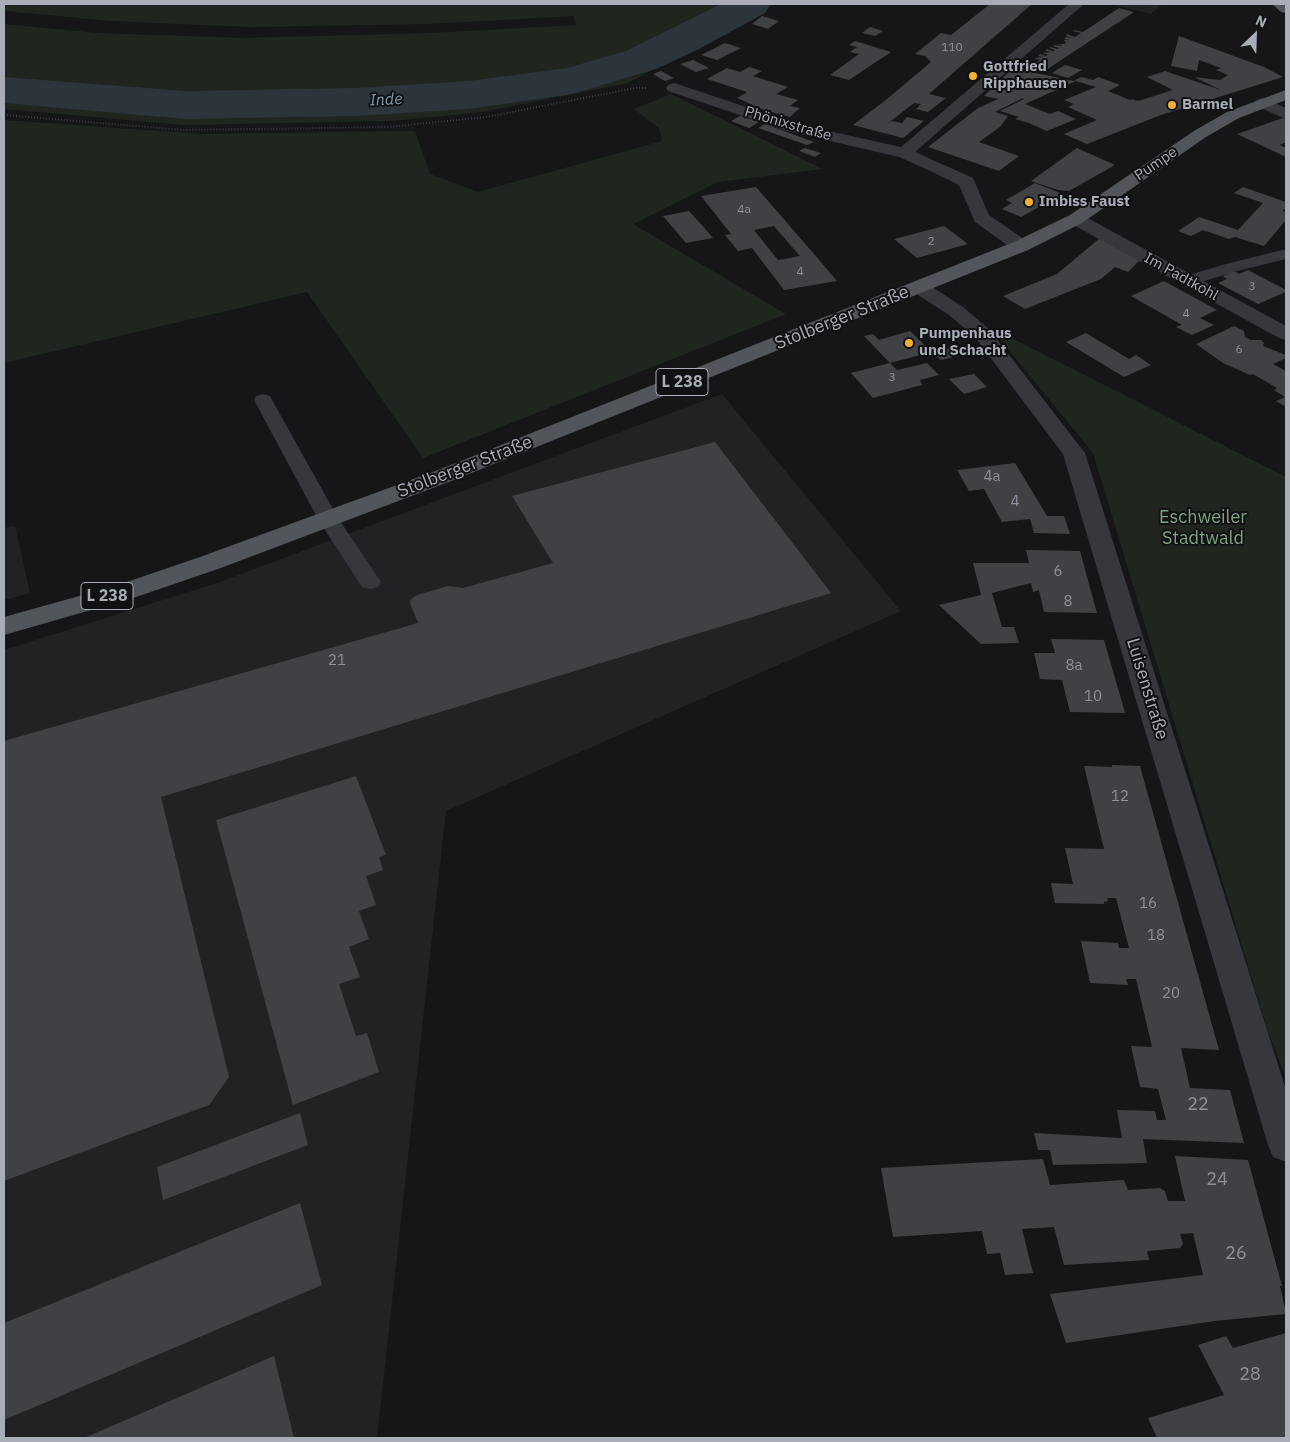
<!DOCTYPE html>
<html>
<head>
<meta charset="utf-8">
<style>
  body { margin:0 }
  #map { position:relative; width:1290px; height:1442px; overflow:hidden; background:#161618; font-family:"IBM Plex Sans",sans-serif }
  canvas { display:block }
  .frame { position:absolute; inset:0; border:5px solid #a8adb8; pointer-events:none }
  .north { position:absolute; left:1230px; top:10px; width:50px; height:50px; -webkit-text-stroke:4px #111113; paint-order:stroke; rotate:24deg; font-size:14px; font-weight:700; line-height:20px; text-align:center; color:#a8adb8 }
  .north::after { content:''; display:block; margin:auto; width:18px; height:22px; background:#a8adb8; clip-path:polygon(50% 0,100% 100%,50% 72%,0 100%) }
</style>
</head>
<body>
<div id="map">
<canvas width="1290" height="1442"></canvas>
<div class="frame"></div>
<div class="north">N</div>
</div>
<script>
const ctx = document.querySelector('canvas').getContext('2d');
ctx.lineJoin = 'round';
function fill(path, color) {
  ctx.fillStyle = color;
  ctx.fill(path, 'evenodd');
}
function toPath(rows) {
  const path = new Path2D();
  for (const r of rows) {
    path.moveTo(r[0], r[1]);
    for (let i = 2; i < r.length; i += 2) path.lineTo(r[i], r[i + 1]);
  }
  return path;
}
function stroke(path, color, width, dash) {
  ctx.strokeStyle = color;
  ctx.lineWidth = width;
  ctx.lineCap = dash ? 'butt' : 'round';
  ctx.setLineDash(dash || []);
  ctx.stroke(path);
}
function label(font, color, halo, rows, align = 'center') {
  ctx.font = font + ' "IBM Plex Sans",sans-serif';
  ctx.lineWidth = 4;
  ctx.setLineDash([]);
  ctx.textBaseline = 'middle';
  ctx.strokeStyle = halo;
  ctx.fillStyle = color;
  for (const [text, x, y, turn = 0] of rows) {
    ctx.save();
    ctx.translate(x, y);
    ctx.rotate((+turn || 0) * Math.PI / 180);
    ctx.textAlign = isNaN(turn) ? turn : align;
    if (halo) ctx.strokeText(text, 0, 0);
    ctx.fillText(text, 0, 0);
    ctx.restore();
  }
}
const built = toPath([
  [1111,4,1163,4,1151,14],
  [722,394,901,611,446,811,377,1438,4,1438,4,650,217,583],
  [15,526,30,593,4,600,4,528]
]);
const green = toPath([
  [4,4,774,4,628,83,483,112,393,121,183,125,4,109,4,24,98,33,244,38,430,33,577,25,573,16,428,24,250,27,112,21,4,11],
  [671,94,823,169,718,182,633,224,786,314,423,458,307,292,4,363,4,120,201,134,415,131,430,174,478,192,662,141,659,128,634,109],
  [990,327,1286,477,1286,1079,1268,1032,1093,453]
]);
const river = toPath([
  [721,4,771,4,765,13,697,50,656,69,572,94,469,109,356,116,186,119,4,103,4,77,186,91,356,88,469,81,567,68,626,51,721,4]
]);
const building = toPath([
  [990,4,1032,4,929,94,946,98,928,112,916,109,921,104,914,103,887,124,892,121,902,123,907,117,924,121,903,138,853,125,887,99,931,62,925,56,915,54,941,33,951,35],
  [1119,8,1134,12,1043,72,1034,69,1031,72,1074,81,1081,77,1093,80,1098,77,1120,85,1108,91,1130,100,1132,99,1138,101,1173,90,1147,77,1165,71,1221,90,1194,77,1220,80,1228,75,1216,70,1221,68,1199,60,1197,71,1171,66,1179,36,1264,67,1283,77,1161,115,1087,144,1064,134,1097,120,1068,107,1074,104,1064,100,1096,87,1076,81,1025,104,1050,114,1058,111,1076,119,1047,131,1029,123,1015,119,1019,117,1000,111,1024,99,1023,98,995,112,1008,116,1000,127,979,142,1019,156,999,171,928,147,978,108,998,99,984,96,1013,68,1019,65,1029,67,1040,60,1034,58,1044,57,1038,56,1040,54,1046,56,1048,55,1042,53,1051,52,1046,51,1046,49,1053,51,1055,50,1049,48,1051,47,1057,49,1059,48,1053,46,1055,45,1061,46,1062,45,1056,44,1064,44,1066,43,1064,40,1070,40,1064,39,1066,37,1073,38,1066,36,1067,34,1075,37,1081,33,1073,31,1074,30,1083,32],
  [762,16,779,21,768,29,752,24],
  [870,27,883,31,875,36,862,33],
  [855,41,891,52,849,80,830,75,859,54,850,52,857,47,849,45],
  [725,43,741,48,717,60,701,55],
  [693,60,709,68,696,72,680,64],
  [1065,65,1082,70,1068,78,1052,73],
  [749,67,762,71,753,76,788,87,776,94,798,100,790,106,800,108,790,117,764,110,737,98,747,92,707,79,727,68,740,72],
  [661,71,674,78,665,81,653,74],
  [740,116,759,122,749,128,731,121],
  [1283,118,1286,119,1286,142,1280,145,1286,148,1286,157,1237,134],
  [765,124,814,142,807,145,758,128],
  [805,148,821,153,815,157,799,151],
  [1077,148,1115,165,1069,191,1058,190,1031,181],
  [1035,183,1063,194,1021,217,1002,209,1012,203,1006,200],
  [756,187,814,254,837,281,784,290,752,248,738,251,725,235,731,234,701,196],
  [774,226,786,240,800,256,778,260,754,230],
  [1243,187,1286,202,1286,208,1282,211,1286,212,1286,220,1264,246,1235,237,1229,239,1203,230,1191,236,1178,231,1199,217,1238,230,1263,203,1234,193],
  [689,211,708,232,713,238,686,243,663,216],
  [944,226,968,244,917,258,894,239],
  [1100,238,1140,260,1128,272,1115,267,1101,279,1025,309,1003,296,1057,274],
  [1248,270,1286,290,1286,292,1258,304,1218,283,1227,279,1223,276,1234,271,1239,274],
  [1164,281,1217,310,1200,318,1214,325,1192,335,1176,327,1182,325,1131,296],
  [1234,326,1244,331,1245,337,1250,340,1261,340,1264,343,1263,346,1286,355,1286,358,1273,364,1286,371,1286,407,1276,401,1285,397,1274,390,1277,388,1253,374,1250,375,1223,363,1196,344],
  [910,331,932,352,890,363,864,336,873,334,879,340],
  [1086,333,1129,359,1136,355,1151,365,1124,377,1066,342],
  [955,347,965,354,941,360,932,352],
  [890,363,897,370,927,363,939,375,920,380,922,385,873,398,851,373],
  [974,374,987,387,964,394,949,379],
  [715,442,831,593,161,797,229,1077,209,1105,4,1181,4,741,418,623,410,603,410,600,417,595,448,586,463,588,553,563,512,496],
  [1015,463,1047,516,1064,516,1070,534,1034,533,1030,519,1002,522,984,489,969,491,957,470],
  [1026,550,1080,551,1097,613,1044,612,1039,590,1033,592,1031,583,992,593,1002,627,1014,627,1019,643,981,644,939,605,981,595,973,563,1029,563],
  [1051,639,1104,640,1125,713,1070,712,1062,680,1040,679,1034,653,1055,653],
  [1112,765,1140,766,1219,1050,1181,1048,1190,1088,1230,1090,1244,1143,1143,1139,1147,1163,1053,1165,1050,1150,1038,1150,1034,1133,1122,1138,1117,1110,1155,1111,1157,1120,1166,1120,1158,1089,1140,1087,1131,1046,1152,1047,1136,979,1126,979,1128,985,1090,983,1081,941,1118,943,1119,948,1129,948,1116,898,1107,898,1108,901,1104,902,1104,904,1055,903,1051,883,1073,884,1065,848,1104,849,1084,766,1112,767],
  [356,776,386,855,379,857,383,870,366,876,376,905,359,911,369,939,349,947,360,977,339,984,356,1036,367,1033,379,1072,293,1105,216,820],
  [300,1113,308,1145,163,1200,157,1167],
  [1175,1156,1248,1160,1282,1286,1280,1286,1286,1314,1215,1321,1066,1343,1050,1294,1203,1275,1193,1233,1180,1234,1183,1244,1180,1248,1147,1251,1149,1260,1064,1265,1054,1227,1022,1229,1033,1273,1005,1275,1000,1253,987,1254,982,1231,893,1237,881,1168,1043,1159,1050,1185,1124,1180,1128,1190,1160,1188,1165,1191,1168,1201,1185,1201],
  [300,1203,322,1285,4,1420,4,1323],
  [1286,1333,1286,1438,1157,1438,1148,1418,1224,1395,1198,1345,1226,1336,1233,1348],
  [274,1356,294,1438,84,1438]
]);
const path = toPath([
  [4,115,184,130,388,127,486,117,635,88,646,88]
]);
const lane = toPath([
  [1286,249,1286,259,1237,271,1188,286,1182,285,1180,281,1182,277,1226,264,1286,249],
  [263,394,270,396,272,400,338,518,381,582,378,587,370,589,362,587,318,519,254,400,256,396,263,394]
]);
const street = toPath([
  [1069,4,1084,4,915,152,973,178,989,215,1028,242,1030,246,1028,250,1021,252,1014,250,975,222,959,185,924,168,899,157,787,131,668,91,666,88,668,85,674,83,797,124,901,147,1069,4],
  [1262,98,1286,108,1286,119,1256,106,1254,103,1256,100,1262,98],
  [1076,214,1082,215,1286,326,1286,340,1279,338,1070,223,1067,219,1070,215,1076,214],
  [919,281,926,283,963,307,989,329,1085,453,1286,1090,1286,1162,1273,1157,1268,1145,1063,454,975,337,949,315,912,291,909,287,912,283,919,281]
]);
const primary = toPath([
  [1272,4,1286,4,1286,13,1281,12,1272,4],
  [1286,90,1286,100,1239,118,1206,137,1082,223,1028,250,454,480,218,569,133,598,4,635,4,617,115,586,200,557,438,470,1014,242,1070,215,1194,131,1227,112,1286,90]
]);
const markers = [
  [973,76,5,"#f2b134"],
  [1172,105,5,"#f2b134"],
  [1029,202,5,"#f2b134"],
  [909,343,5,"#f2b134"]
];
const farNumbernames = [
  ["110",952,48],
  ["4a",744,210],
  ["2",931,242],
  ["4",800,272],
  ["3",1252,287],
  ["4",1186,314],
  ["6",1239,350],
  ["3",892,378]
];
const farPoinames = [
  ["Gottfried",983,67],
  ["Ripphausen",983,84],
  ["Barmel",1182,105],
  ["Imbiss Faust",1039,202],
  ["Pumpenhaus",919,334],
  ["und Schacht",919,351]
];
const farStreetnames = [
  ["Phönixstraße",788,124,16],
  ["Pumpe",1156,164,-34],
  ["Im Padtkohl",1181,277,29]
];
const numberNames = [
  ["4a",992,477],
  ["4",1015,502],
  ["6",1058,572],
  ["8",1068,602],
  ["21",337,661],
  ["8a",1074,666],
  ["10",1093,697],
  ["12",1120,797],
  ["16",1148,904],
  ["18",1156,936],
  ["20",1171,994]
];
const farWaternames = [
  ["Inde",386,100,-3]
];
const shields = [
  [682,382,52],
  [107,596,52]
];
const shieldNames = [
  ["L 238",682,382],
  ["L 238",107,596]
];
const streetNames = [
  ["Stolberger Straße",842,318,-22],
  ["Stolberger Straße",465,467,-21],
  ["Luisenstraße",1147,689,73]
];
const parkNames = [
  ["Eschweiler",1203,518],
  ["Stadtwald",1203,539]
];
const nearNumbernames = [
  ["22",1198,1105],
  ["24",1217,1180],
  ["26",1236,1254],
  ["28",1250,1375]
];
fill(built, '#222225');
fill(green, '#1e261f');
fill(river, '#2c353c');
fill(building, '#404145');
stroke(path, '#3d3f44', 2, [1, 2]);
fill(lane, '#37383d');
fill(street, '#37383d');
fill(primary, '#53555c');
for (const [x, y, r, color] of markers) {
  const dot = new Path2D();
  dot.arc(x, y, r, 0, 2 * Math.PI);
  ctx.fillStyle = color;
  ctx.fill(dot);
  stroke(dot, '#111113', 2);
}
label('12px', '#8e929b', null, farNumbernames);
label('bold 15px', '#a8adb8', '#111113', farPoinames, 'left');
label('15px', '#a8adb8', '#111113', farStreetnames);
label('15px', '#8e929b', null, numberNames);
label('italic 16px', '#7f9bb3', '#111113', farWaternames);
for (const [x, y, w] of shields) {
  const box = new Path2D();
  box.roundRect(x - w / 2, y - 13.5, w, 27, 4);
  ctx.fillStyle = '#111113';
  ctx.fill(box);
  stroke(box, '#a8adb8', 1);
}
label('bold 16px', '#a8adb8', null, shieldNames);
label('18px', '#a8adb8', '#111113', streetNames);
label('18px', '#7fa381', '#111113', parkNames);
label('18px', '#8e929b', null, nearNumbernames);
</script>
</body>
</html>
